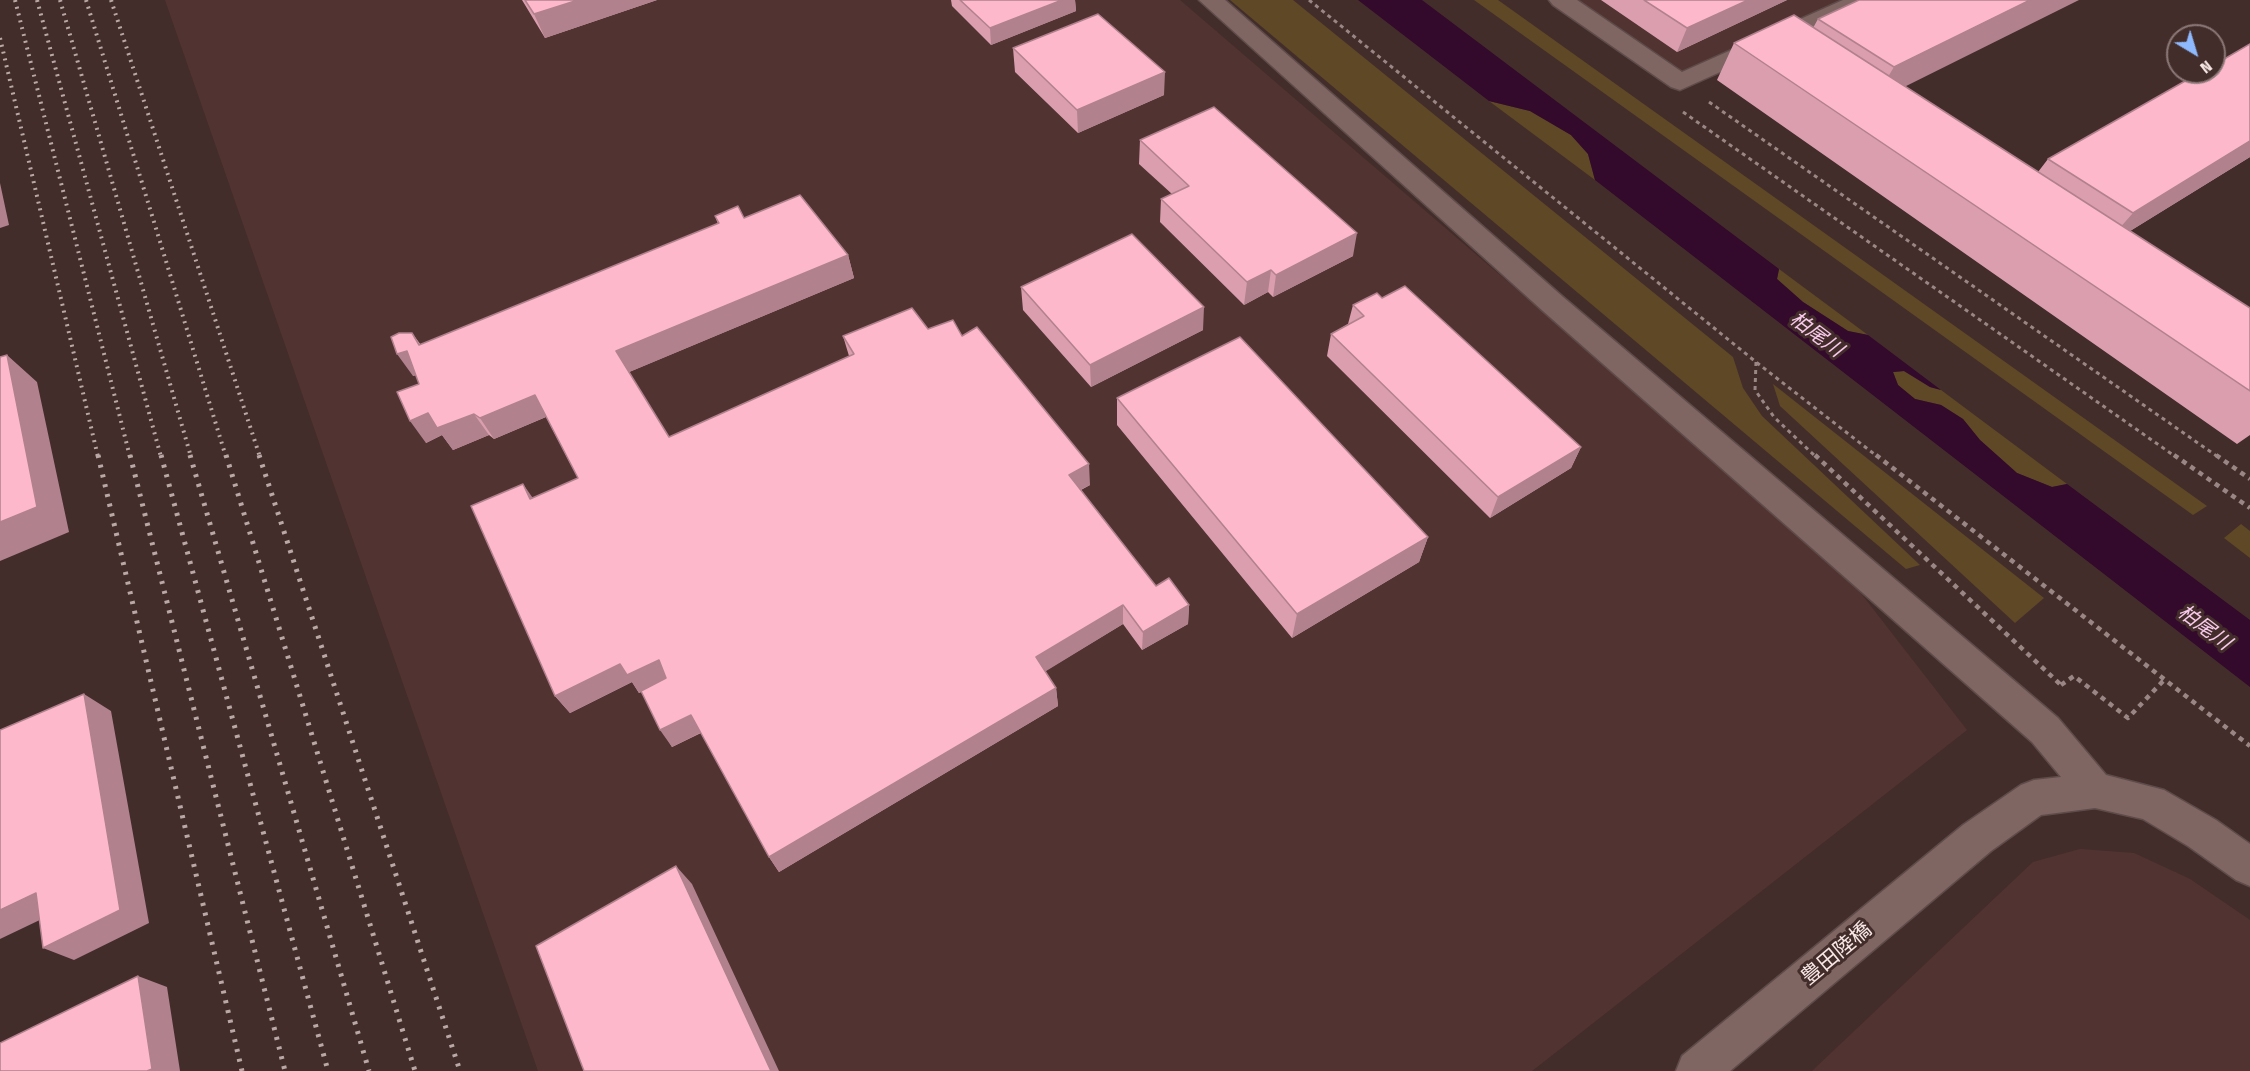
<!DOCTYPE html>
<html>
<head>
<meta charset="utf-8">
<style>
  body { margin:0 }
  #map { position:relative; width:2250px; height:1071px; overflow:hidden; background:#432d2b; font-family:"Fira Sans Condensed",sans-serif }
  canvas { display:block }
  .north { position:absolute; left:2166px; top:24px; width:60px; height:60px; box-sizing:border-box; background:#432d2b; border:2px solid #8b7876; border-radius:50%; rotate:142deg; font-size:16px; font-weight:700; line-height:24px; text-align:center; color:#f7e8e6 }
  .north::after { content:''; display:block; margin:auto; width:21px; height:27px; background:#8eb9fc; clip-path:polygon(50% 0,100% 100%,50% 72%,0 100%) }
</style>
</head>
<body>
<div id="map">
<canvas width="2250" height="1071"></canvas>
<div class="north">N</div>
</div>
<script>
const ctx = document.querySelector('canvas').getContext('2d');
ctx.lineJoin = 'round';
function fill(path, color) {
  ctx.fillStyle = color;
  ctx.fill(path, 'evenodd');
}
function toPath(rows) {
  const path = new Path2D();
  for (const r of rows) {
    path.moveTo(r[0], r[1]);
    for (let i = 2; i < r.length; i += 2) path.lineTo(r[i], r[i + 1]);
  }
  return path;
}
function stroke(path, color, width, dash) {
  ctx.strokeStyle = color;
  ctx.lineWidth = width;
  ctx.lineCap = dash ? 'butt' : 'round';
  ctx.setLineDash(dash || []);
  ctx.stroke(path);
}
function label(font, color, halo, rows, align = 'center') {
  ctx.font = font + ' "Fira Sans Condensed","Noto Sans JP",sans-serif';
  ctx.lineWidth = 6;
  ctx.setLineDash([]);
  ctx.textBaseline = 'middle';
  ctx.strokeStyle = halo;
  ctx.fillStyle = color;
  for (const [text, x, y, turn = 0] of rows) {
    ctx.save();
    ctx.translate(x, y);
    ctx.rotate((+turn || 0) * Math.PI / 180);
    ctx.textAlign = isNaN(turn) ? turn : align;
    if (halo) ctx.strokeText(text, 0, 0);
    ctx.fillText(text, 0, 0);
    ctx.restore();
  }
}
const built = toPath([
  [165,0,1180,0,1842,569,1967,730,1532,1071,538,1071],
  [1579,0,1851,0,1689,75],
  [2080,849,2134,853,2190,879,2250,920,2250,1071,1812,1071,2033,862]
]);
const green = toPath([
  [1230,0,1293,0,1733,357,1743,388,1762,416,1920,565,1906,569],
  [1474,0,1498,0,2207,506,2193,515],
  [1489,101,1530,111,1571,135,1588,154,1595,180],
  [1779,269,1868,335,1848,331,1803,302,1777,279],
  [1904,371,1930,387,1941,390,2067,484,2052,487,2017,473,1980,440,1963,419,1941,405,1915,399,1898,385,1893,372],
  [1773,384,2044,598,2015,623,1780,406],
  [2241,524,2250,531,2250,558,2224,538]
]);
const water = toPath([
  [1358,0,1422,0,1779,269,1777,279,1803,302,1848,331,1868,335,1941,390,1930,387,1904,371,1893,372,1898,385,1915,399,1941,405,1963,419,1980,440,2017,473,2052,487,2067,484,2250,620,2250,687,1595,180,1588,154,1571,135,1530,111,1489,101]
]);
const pathFar1 = toPath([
  [1309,0,1756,362,1878,457],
  [1709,102,2218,457],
  [1683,112,2176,457],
  [1756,362,1755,390,1774,417,1816,457]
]);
const path = toPath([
  [1815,455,2061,685,2060,688],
  [1876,455,2250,746],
  [2174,455,2250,508],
  [2216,455,2250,479],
  [2061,685,2074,676,2128,718,2165,679]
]);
const minor = toPath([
  [1199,0,1225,0,1563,297,2058,718,2106,775,2164,790,2216,820,2250,844,2250,886,2236,880,2188,846,2143,819,2095,808,2041,815,1991,851,1730,1071,1676,1071,1682,1056,1963,825,2021,785,2034,780,2061,777,2032,742,1543,311,1199,0],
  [1549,0,1577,0,1682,72,1843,0,1874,0,1870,5,1680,90,1671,87,1553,5,1549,0]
]);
const railFar1 = toPath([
  [15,0,130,457],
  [37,0,161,457],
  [60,0,191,457],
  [86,0,226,457],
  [111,0,260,457],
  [0,38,98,457]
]);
const rail = toPath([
  [98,455,242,1071],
  [130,455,285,1071],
  [161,455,328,1071],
  [190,455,369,1071],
  [226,455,415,1071],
  [259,455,460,1071]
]);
const wall = toPath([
  [522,0,657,0,545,38],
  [951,0,1075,0,1076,11,991,45,952,6],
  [1601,0,1787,0,1677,52],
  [1859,0,1905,87,2038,172,2048,159,2250,157,2130,231,2250,308,2250,435,2237,444,1717,80,1734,43,1813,28,1818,19],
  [1013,48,1164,95,1078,133,1015,72],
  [1140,140,1353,256,1273,297,1268,292,1244,305,1160,222,1161,199,1172,194,1139,164],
  [715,216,744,218,848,255,854,278,629,372,669,437,849,356,843,336,928,329,962,336,1090,485,1081,490,1156,586,1189,605,1188,624,1142,650,1123,624,1045,671,1056,688,1058,706,779,872,769,857,701,733,672,747,641,692,639,693,632,682,570,713,555,696,533,498,578,478,546,417,494,439,489,435,453,450,442,435,426,443,419,384,416,375,413,376,412,333,421,345,718,224],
  [1021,287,1203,330,1091,387,1023,310],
  [1382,298,1581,447,1571,468,1490,518,1327,356,1331,334,1348,324,1353,305],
  [1117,398,1428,537,1419,562,1292,638,1117,425]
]);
const shadedWall = toPath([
  [578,0,657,0,545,38,534,14],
  [1062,0,1075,0,1076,11,991,45,990,28],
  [1748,0,1787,0,1677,52,1687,28],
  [2030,0,2079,0,1872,103,1894,67],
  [1165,72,1164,95,1078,133,1077,110],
  [2250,141,2250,157,2101,249,2133,213],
  [0,183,9,225,0,228],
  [1357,233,1353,256,1273,297,1276,275],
  [848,255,854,278,627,373,616,351],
  [1271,270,1268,292,1244,305,1247,282],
  [1204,307,1203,330,1091,387,1090,365],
  [407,351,422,373,413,376,397,354],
  [7,355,37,382,69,532,0,561,0,522],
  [535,395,548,416,494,439,480,418],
  [428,413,474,414,489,435,453,450,442,435,426,443,410,421],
  [1581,447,1571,468,1490,518,1498,497],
  [1089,464,1090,485,1070,495,1069,475],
  [523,484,537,504,530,499],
  [1428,537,1419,562,1292,638,1297,614],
  [1123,605,1123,624,1038,676,1036,657],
  [1189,605,1188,624,1142,650,1143,632],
  [659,660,671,679,639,693,632,682,570,713,555,696,620,664],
  [1056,688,1058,706,779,872,769,857],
  [84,694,111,711,149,923,74,960,43,948],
  [691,715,702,732,672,747,660,730],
  [676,866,692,884,779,1071,771,1071],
  [36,893,67,907,0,939,0,910],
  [138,976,167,987,180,1071,147,1071]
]);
const building = toPath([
  [525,0,578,0,534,14,525,0],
  [960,0,1062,0,990,28,960,0],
  [1644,0,1748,0,1687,28,1644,0],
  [1859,0,2030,0,1894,67,1818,19,1859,0],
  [1098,14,1165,72,1077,110,1013,48,1098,14],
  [1794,15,2250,308,2250,391,1734,43,1794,15],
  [2250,44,2250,141,2133,213,2048,159,2201,72,2214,72,2214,65,2250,44],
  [1214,107,1357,233,1276,275,1271,270,1247,282,1161,199,1189,186,1140,140,1214,107],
  [800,195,848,255,616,351,669,437,854,354,843,336,912,308,928,329,953,320,962,336,977,327,1089,464,1069,475,1156,586,1169,578,1189,605,1143,632,1123,605,1036,657,1056,688,769,857,691,715,660,730,641,691,666,678,659,660,627,675,620,664,555,696,471,506,523,484,530,499,578,478,535,395,480,418,474,414,437,428,428,413,410,421,397,392,419,384,407,351,397,354,391,337,399,333,412,333,419,345,719,223,715,216,738,206,744,218,800,195],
  [1132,234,1204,307,1090,365,1021,287,1132,234],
  [1405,286,1581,447,1498,497,1331,334,1364,316,1353,305,1377,293,1382,298,1405,286],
  [1240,337,1428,537,1297,614,1117,398,1240,337],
  [7,355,37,507,0,522,0,357,7,355],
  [84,694,120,910,43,948,36,893,0,910,0,730,84,694],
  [676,866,771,1071,584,1071,536,946,676,866],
  [138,976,152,1069,147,1071,0,1071,0,1043,138,976]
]);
const waterNames = [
  ["柏尾川",1816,335,37],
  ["柏尾川",2204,628,37]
];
const nearStreetnames = [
  ["豊田陸橋",1837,954,-40]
];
fill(built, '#513431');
fill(green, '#5e4826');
fill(water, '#33092c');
stroke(minor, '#5f4c4a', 3);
stroke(pathFar1, '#9a8785', 3, [4, 4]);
stroke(path, '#9a8785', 4.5, [5, 5]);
fill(minor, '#7f6663');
stroke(railFar1, '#b9a8a6', 4, [2, 5]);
stroke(rail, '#b9a8a6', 5, [3, 7]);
fill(wall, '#da9eaf');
fill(shadedWall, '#b1818e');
fill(building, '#fdb8cb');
stroke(building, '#b1818e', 1.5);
label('italic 20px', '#f8caec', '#432d2b', waterNames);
label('21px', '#f7e8e6', '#432d2b', nearStreetnames);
</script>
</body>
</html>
